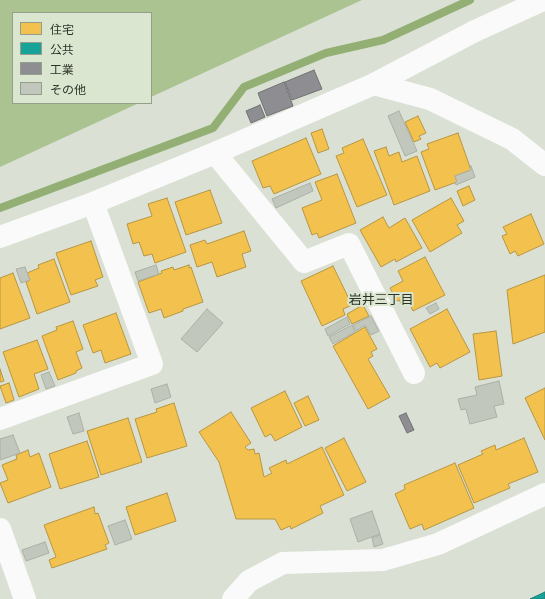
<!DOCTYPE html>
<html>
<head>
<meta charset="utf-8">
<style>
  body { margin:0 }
  #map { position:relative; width:545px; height:599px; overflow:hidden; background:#dae1d4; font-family:Inter,"Noto Sans JP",sans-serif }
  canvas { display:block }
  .legend { position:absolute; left:12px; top:12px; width:140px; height:92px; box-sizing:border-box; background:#dae6cf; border:1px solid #959e8d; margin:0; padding:5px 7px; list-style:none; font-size:12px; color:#2e332a }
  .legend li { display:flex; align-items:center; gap:8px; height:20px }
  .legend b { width:20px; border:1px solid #959e8d }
</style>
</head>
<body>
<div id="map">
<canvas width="545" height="599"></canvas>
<ul class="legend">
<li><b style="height:11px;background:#f2c14e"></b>住宅</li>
<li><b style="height:11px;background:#17a398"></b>公共</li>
<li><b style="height:11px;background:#8d8d92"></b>工業</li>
<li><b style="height:11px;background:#c1c7bc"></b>その他</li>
</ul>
</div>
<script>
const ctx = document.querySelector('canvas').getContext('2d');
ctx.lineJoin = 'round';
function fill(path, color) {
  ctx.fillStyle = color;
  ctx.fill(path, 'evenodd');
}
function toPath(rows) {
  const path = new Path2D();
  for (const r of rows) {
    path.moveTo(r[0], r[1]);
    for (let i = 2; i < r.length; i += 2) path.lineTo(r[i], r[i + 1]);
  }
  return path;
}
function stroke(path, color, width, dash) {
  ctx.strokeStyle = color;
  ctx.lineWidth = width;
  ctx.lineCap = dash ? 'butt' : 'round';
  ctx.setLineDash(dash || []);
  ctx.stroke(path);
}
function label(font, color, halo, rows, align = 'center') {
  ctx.font = font + ' Inter,"Noto Sans JP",sans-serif';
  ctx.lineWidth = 4;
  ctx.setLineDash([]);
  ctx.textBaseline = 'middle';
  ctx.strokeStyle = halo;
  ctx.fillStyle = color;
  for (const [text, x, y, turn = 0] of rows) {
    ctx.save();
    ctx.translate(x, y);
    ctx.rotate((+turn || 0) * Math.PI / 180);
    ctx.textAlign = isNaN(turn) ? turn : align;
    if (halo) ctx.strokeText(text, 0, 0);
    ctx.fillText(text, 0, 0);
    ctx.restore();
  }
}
const forest = toPath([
  [0,0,362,0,151,97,151,13,13,13,13,103,139,103,0,167]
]);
const homes = toPath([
  [418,116,426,133,419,136,421,139,414,142,405,122,418,116],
  [322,129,329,149,318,153,311,133,322,129],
  [458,133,471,170,455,176,457,182,435,190,421,152,429,149,427,144,458,133],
  [306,138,321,174,274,194,270,186,263,188,252,161,306,138],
  [363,139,387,195,357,207,336,156,344,153,342,148,363,139],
  [386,147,389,156,399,152,402,162,417,156,430,191,394,205,374,151,386,147],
  [337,174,356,223,319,238,317,233,312,235,302,208,322,200,315,182,337,174],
  [469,186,475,200,463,206,457,191,469,186],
  [210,190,222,223,186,235,175,202,210,190],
  [167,198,186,252,155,263,152,254,144,256,139,242,133,244,127,224,152,216,148,204,167,198],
  [451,198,464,221,457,225,462,233,430,252,412,220,451,198],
  [531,214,544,244,518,256,515,251,510,254,502,236,507,234,503,227,531,214],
  [383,217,389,228,405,218,422,248,396,262,395,259,381,267,360,230,383,217],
  [244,231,251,251,242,254,246,267,217,277,212,262,197,267,190,245,205,240,207,244,244,231],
  [91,241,103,277,95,280,98,286,71,295,56,253,91,241],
  [425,257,445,295,413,311,409,303,403,306,399,300,397,301,390,288,403,281,398,271,425,257],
  [54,259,70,302,37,314,26,282,30,280,27,273,39,268,38,265,54,259],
  [189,265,189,268,191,267,203,302,183,309,183,311,164,318,161,309,149,313,138,282,162,273,161,271,173,267,174,270,189,265],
  [333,266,352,305,343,309,345,315,322,326,301,281,333,266],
  [13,273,30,318,0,329,0,278,13,273],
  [545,275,545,332,513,344,507,290,545,275],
  [363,305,369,316,352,324,347,314,363,305],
  [447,309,470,352,440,368,437,363,430,367,410,329,447,309],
  [116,313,131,354,105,363,101,350,93,353,83,325,116,313],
  [73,321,83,349,76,352,82,368,76,371,76,373,58,380,42,336,57,330,56,327,73,321],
  [365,327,377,349,371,352,373,356,368,359,390,397,368,409,333,346,365,327],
  [496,331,502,376,479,380,473,334,496,331],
  [37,340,48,369,34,374,39,389,19,397,3,352,37,340],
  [0,369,4,381,0,382,0,369],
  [9,383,14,400,6,403,0,386,9,383],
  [545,388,545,440,525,398,545,388],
  [285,391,302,427,275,441,271,434,265,437,251,408,285,391],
  [308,396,319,420,305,426,294,403,308,396],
  [174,403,187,446,147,458,135,419,157,412,156,409,174,403],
  [231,412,251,443,245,447,248,450,254,449,255,454,259,453,264,477,272,473,269,468,286,460,287,464,322,447,344,495,320,506,323,513,291,529,290,526,281,530,275,519,236,519,219,462,199,432,231,412],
  [128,418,142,462,101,475,87,431,128,418],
  [344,438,366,482,347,491,325,448,344,438],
  [524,438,538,472,508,484,510,488,474,503,458,465,483,454,481,451,495,445,496,450,524,438],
  [87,441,99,477,60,489,49,454,87,441],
  [28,450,30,457,39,453,51,487,8,503,0,483,8,480,2,465,17,459,16,455,28,450],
  [455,463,474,508,424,530,422,524,410,529,395,494,405,489,404,485,455,463],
  [167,493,176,521,135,535,126,507,167,493],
  [94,507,95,514,98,513,109,543,105,545,107,549,52,568,49,560,56,557,44,525,94,507]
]);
const public = toPath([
  [545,592,545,599,530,599,545,592]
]);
const industry = toPath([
  [314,70,322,89,292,100,285,82,314,70],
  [284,82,293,106,267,116,258,93,284,82],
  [260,105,265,117,251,123,246,111,260,105],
  [406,413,414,430,407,433,399,416,406,413]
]);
const stream = toPath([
  [0,208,213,128,244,87,326,53,383,40,470,0]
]);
const building = toPath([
  [399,111,417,151,405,156,388,116,399,111],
  [471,166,475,177,456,185,455,182,457,182,455,176,471,170,470,167,471,166],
  [310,183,313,191,276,208,272,199,310,183],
  [156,265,159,274,138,281,135,272,156,265],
  [25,267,30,280,21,283,16,269,25,267],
  [436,303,439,309,430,314,426,308,436,303],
  [207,309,223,323,197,352,181,339,207,309],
  [371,316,379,331,371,335,365,325,356,331,353,325,371,316],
  [347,317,350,324,328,336,325,329,347,317],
  [352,325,355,332,333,344,329,337,352,325],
  [49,372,55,386,46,389,41,375,49,372],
  [499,381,504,404,494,406,497,417,470,424,466,409,461,410,458,399,477,395,475,387,499,381],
  [167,384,171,397,155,403,151,389,167,384],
  [79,413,84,431,73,434,67,417,79,413],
  [13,435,20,453,0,460,0,439,13,435],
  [372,511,380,534,358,542,350,519,372,511],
  [125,520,132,539,115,545,108,526,125,520],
  [380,535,383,544,374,547,372,538,380,535],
  [45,542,49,553,26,561,22,550,45,542]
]);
const street = toPath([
  [374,84,430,99,512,139,545,165],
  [215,153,304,262,349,244,414,373],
  [0,237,93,203,215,153,374,84,475,31,543,0],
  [0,419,152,364,93,203],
  [0,529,25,599],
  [233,599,249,581,283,563,383,560,438,544,545,494]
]);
const neighbourhoodNames = [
  ["岩井三丁目",381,300]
];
fill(forest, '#abc391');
fill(homes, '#f2c14e');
stroke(homes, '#b79643', 1);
fill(public, '#17a398');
stroke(public, '#1e8177', 1);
fill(industry, '#8d8d92');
stroke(industry, '#707273', 1);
stroke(stream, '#93af74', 8);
fill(building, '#c1c7bc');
stroke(building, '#aab0a5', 1);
stroke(street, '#f9faf9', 22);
label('13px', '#2e332a', '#dae6cf', neighbourhoodNames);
</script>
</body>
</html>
